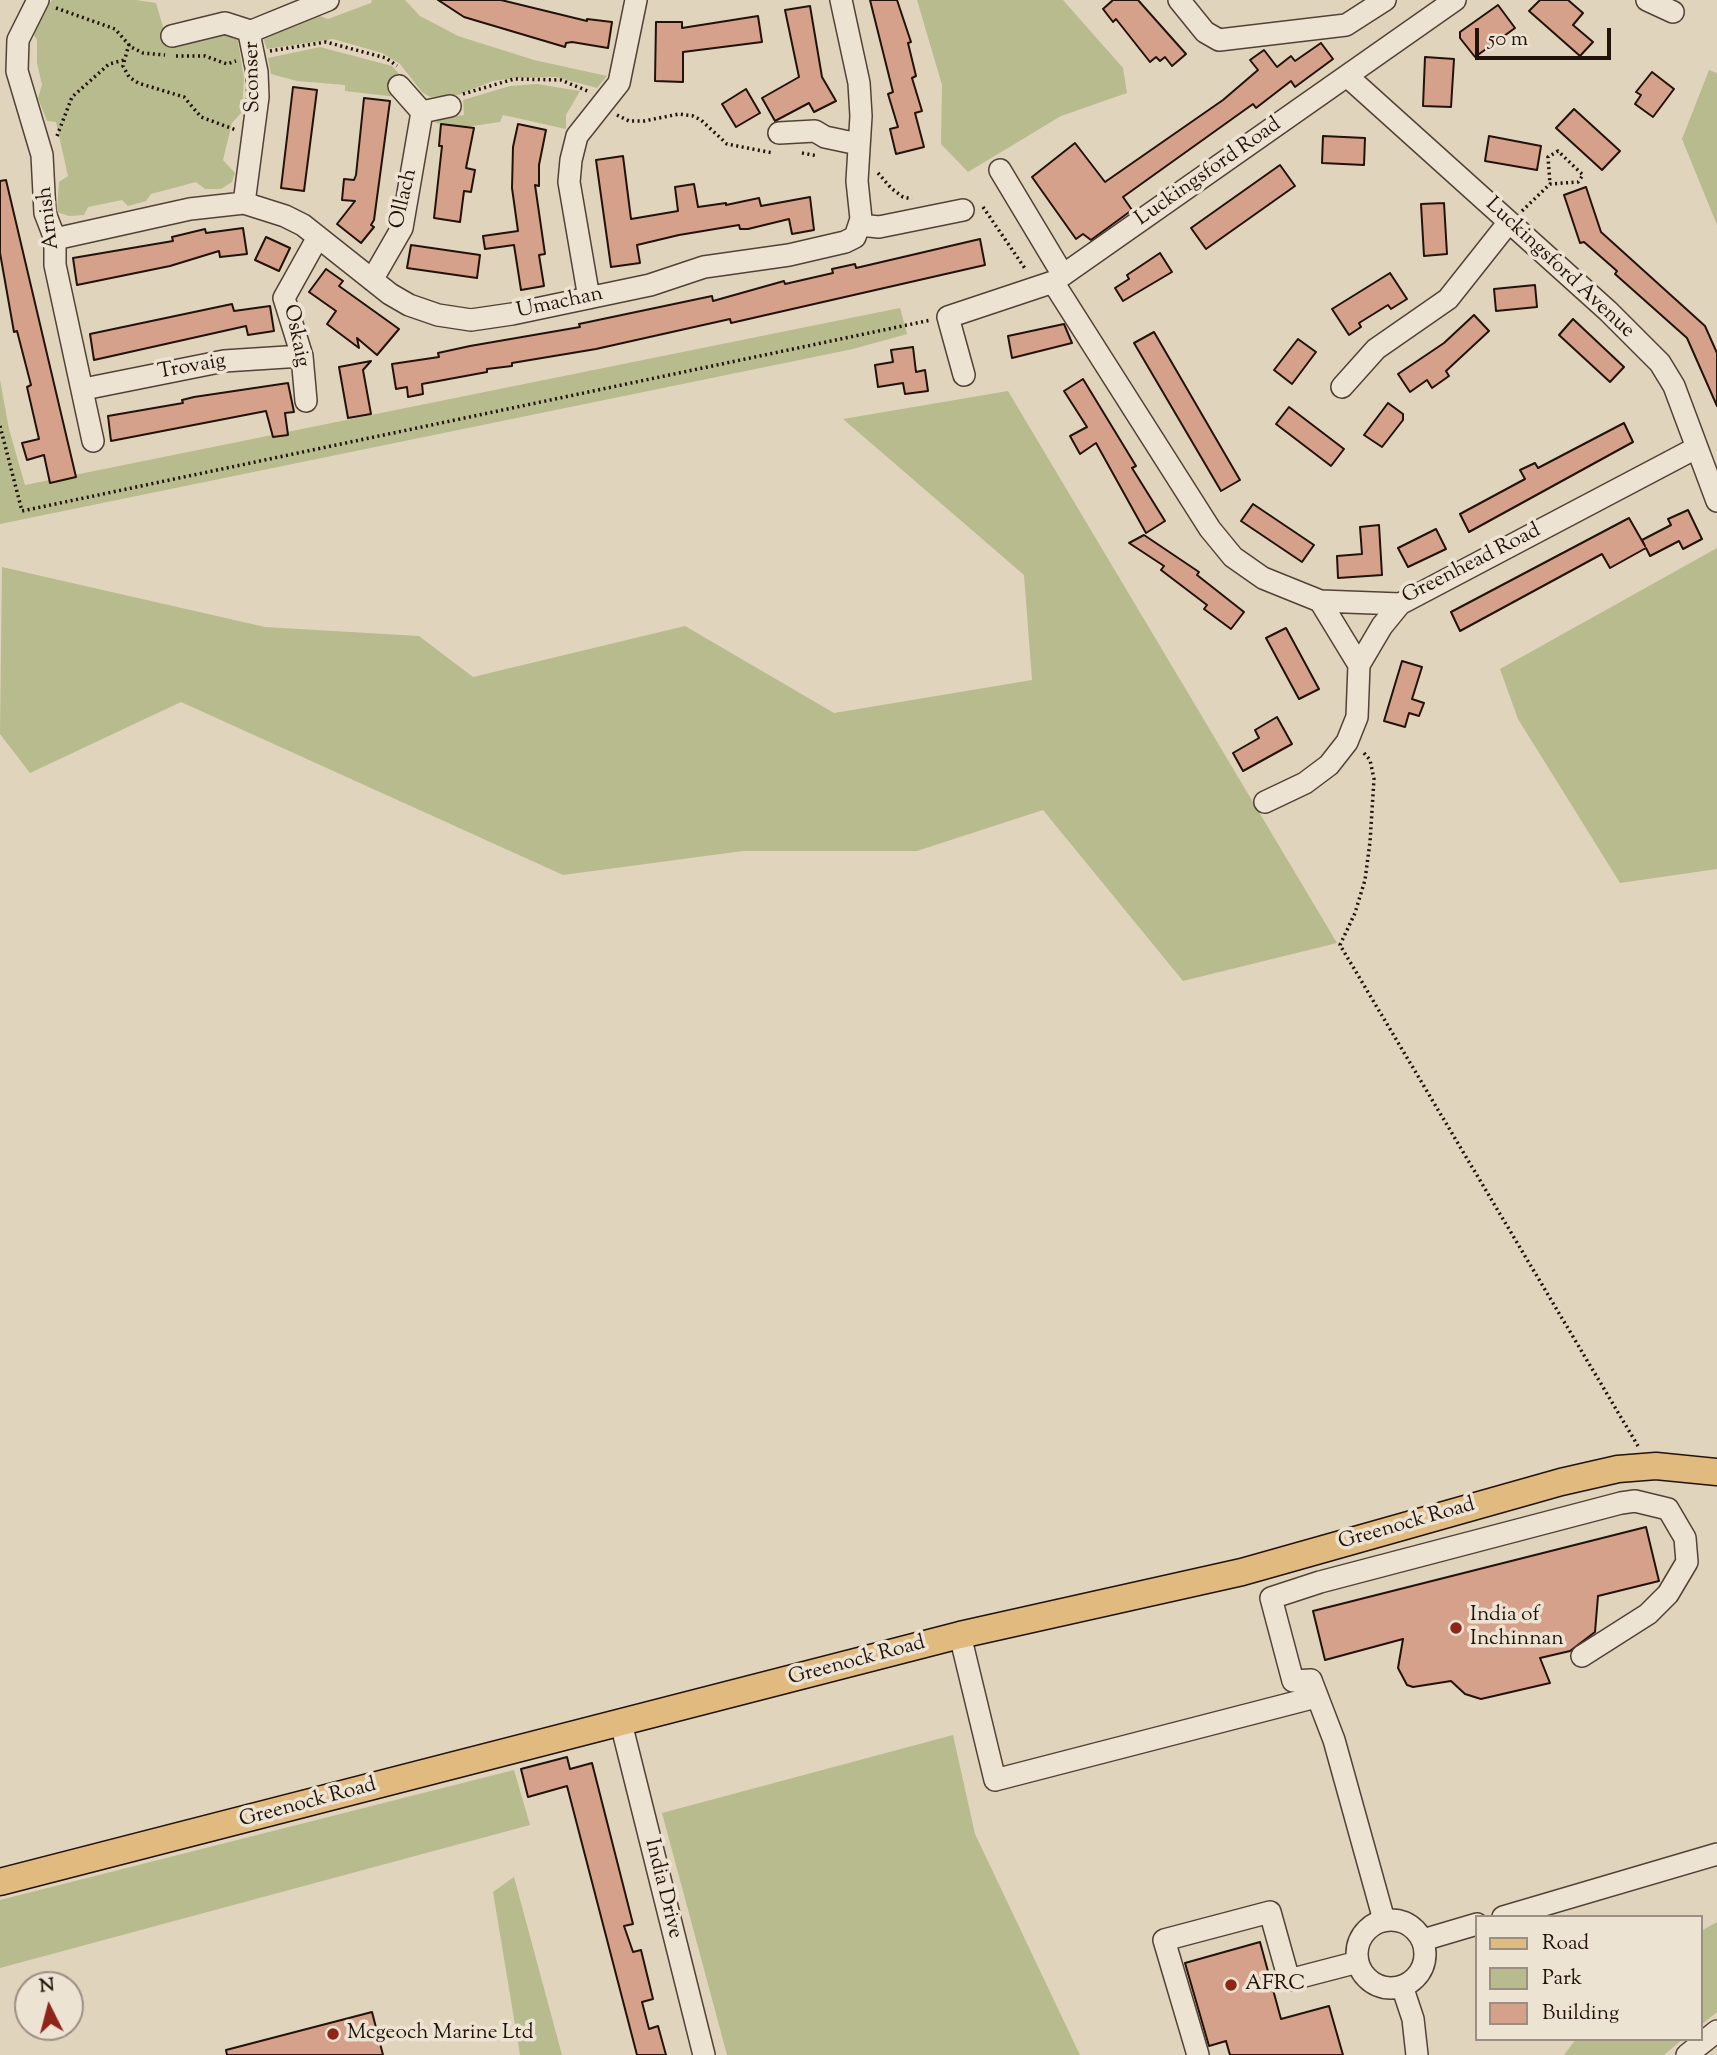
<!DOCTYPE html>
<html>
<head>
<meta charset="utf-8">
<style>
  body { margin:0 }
  #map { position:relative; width:1717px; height:2055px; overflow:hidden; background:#e1d4bc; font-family:"Sorts Mill Goudy",serif }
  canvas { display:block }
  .legend { position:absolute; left:1475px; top:1915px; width:228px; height:126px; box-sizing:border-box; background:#ece3d3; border:2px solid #9b8f83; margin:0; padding:9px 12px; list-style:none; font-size:21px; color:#22120a }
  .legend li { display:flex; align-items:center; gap:14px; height:35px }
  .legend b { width:35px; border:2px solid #9b8f83 }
  .north { position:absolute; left:14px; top:1971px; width:70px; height:70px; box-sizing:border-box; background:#ece3d3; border:2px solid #9b8f83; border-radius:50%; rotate:354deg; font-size:19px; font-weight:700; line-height:28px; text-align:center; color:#22120a }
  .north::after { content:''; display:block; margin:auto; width:24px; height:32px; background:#8f2418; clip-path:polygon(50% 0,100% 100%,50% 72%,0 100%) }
  .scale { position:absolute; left:1475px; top:28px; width:136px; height:32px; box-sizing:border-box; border:4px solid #22120a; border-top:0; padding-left:9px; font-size:21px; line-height:24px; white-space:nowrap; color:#22120a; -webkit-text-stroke:5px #ece3d3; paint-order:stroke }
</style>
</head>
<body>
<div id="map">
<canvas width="1717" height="2055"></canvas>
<ul class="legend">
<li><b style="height:9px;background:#e0ba7e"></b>Road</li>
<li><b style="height:19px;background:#b8bb8d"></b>Park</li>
<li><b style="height:19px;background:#d6a18b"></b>Building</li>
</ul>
<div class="north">N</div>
<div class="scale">50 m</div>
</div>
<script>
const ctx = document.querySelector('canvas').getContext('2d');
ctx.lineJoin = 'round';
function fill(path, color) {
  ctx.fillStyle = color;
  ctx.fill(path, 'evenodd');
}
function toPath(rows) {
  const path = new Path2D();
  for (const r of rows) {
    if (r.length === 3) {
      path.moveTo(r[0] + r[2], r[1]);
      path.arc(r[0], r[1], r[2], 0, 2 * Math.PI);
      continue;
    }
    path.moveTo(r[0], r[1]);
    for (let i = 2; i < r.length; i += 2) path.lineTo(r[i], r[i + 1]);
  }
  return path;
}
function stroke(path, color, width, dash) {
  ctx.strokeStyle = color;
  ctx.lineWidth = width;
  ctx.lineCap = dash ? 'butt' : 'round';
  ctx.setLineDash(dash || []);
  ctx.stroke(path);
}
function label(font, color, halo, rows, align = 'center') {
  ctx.font = font + ' "Sorts Mill Goudy",serif';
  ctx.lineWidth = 7;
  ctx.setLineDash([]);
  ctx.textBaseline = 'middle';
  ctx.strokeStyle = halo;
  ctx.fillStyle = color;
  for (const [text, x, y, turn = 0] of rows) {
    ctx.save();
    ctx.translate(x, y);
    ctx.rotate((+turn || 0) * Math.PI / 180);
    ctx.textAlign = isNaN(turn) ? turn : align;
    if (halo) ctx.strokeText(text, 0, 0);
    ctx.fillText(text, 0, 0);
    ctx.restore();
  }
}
const green = toPath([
  [52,0,136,0,156,3,169,47,236,30,244,78,242,112,232,123,223,160,235,173,232,182,221,189,205,189,196,182,151,194,146,201,128,206,122,200,88,207,84,215,69,216,57,212,59,182,68,176,56,122,47,121,38,98,42,85,37,63,37,40,32,32],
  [372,0,405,0,420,16,458,36,534,60,607,76,597,88,556,77,515,78,493,81,458,95,430,97,422,92,400,64,382,53,333,39,267,49,263,38,317,15,328,19,371,3],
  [917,0,1063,0,1123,68,1127,93,1061,116,968,172,941,144,942,85],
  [320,47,392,66,401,76,397,97,345,91,345,85,297,81,271,74,268,58],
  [1709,70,1717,73,1717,225,1682,139],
  [537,84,580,91,566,115,566,129,503,115,500,122,465,127,435,123,442,118,464,115,463,100,510,86],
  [900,308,907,334,853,349,0,524,0,380,9,429,25,485],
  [1008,391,1337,943,1183,981,1043,810,917,851,743,851,563,875,181,702,30,773,0,734,2,567,265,627,419,636,473,677,685,626,834,713,1032,680,1024,575,843,419],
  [1717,548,1717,869,1620,883,1518,719,1500,669],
  [953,1735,975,1834,1080,2055,727,2055,662,1813],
  [514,1770,530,1825,0,1968,0,1900],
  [514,1877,562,2055,520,2055,493,1892],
  [1717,1922,1717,2012,1701,2025,1701,1931],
  [1576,2039,1683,2039,1664,2055,1564,2055]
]);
const building = toPath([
  [438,0,501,0,587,21,587,19,612,22,608,48,572,42,566,43,565,47,464,17,438,0],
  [870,0,897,0,911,42,908,43,916,76,912,78,922,111,915,113,924,147,896,154,890,129,898,127,888,94,893,92,870,0],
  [1113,0,1138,0,1186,54,1172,66,1165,57,1160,61,1156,57,1150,62,1116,19,1113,22,1103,9,1113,0],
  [1540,0,1568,0,1583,13,1573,25,1593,42,1580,56,1529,11,1540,0],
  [1498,5,1515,28,1475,57,1460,38,1460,32,1498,5],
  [810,6,822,77,836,101,814,112,809,103,775,121,762,98,799,77,785,10,810,6],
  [758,16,762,42,683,52,683,82,655,81,656,22,682,22,682,28,758,16],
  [1321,43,1333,59,1295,87,1291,81,1256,108,1253,104,1123,197,1132,210,1091,240,1083,234,1076,239,1032,177,1075,143,1105,182,1223,100,1258,70,1250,60,1264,50,1277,67,1291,56,1295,61,1321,43],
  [1425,57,1454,59,1451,107,1423,106,1425,57],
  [1652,72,1674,89,1653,117,1635,104,1641,95,1636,92,1652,72],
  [293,87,317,90,304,191,281,188,293,87],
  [746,89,760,113,736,127,722,104,746,89],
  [364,98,390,101,374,220,371,225,374,227,361,243,337,224,355,201,342,200,344,179,354,180,356,175,364,98],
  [1574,109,1620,151,1602,170,1556,128,1574,109],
  [441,124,474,128,466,168,475,170,471,192,464,191,460,222,434,218,442,146,439,146,441,124],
  [518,124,546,130,539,165,539,186,535,185,545,254,539,255,544,286,521,290,514,245,485,249,483,236,518,231,512,188,513,147,518,124],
  [1323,136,1365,138,1364,165,1322,163,1323,136],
  [1489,136,1541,146,1537,170,1485,161,1489,136],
  [623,156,631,219,678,211,675,187,694,184,698,207,726,203,726,205,759,198,761,206,810,197,814,230,792,234,789,219,748,229,740,229,739,225,679,235,637,245,640,263,611,267,596,160,623,156],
  [1280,165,1295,186,1206,249,1191,228,1280,165],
  [6,180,76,477,50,483,44,455,27,460,22,443,39,439,27,387,31,385,17,331,14,332,0,253,0,181,6,180],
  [1586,187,1601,232,1705,326,1717,353,1717,406,1687,338,1615,274,1617,271,1584,242,1580,243,1564,195,1586,187],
  [1444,203,1447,254,1424,256,1421,204,1444,203],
  [243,228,247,254,220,257,219,251,170,266,77,285,73,258,173,241,172,237,205,229,206,233,243,228],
  [266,237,290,248,279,271,255,260,266,237],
  [980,239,985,265,731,323,730,319,596,349,512,363,512,366,487,369,487,372,422,384,423,394,408,397,407,387,396,389,392,364,439,357,438,353,470,346,580,327,579,324,712,296,713,301,784,281,785,284,833,273,832,269,855,264,856,268,980,239],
  [411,245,480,255,477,278,407,268,411,245],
  [1160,253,1172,272,1123,301,1115,288,1129,279,1127,275,1160,253],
  [326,269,343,281,339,286,399,329,377,355,357,338,359,348,327,324,336,311,309,292,326,269],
  [1390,273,1407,299,1391,309,1388,305,1359,323,1361,327,1349,335,1332,309,1390,273],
  [1535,285,1537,307,1496,311,1494,289,1535,285],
  [232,304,234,311,270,306,274,331,248,335,246,326,94,360,90,334,232,304],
  [1474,315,1489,331,1446,371,1449,376,1432,388,1427,380,1410,392,1398,374,1444,343,1474,315],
  [1573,319,1624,367,1610,382,1559,335,1573,319],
  [1064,324,1072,343,1012,358,1008,336,1064,324],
  [1154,332,1240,480,1221,491,1134,343,1154,332],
  [1298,339,1316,352,1292,384,1274,370,1298,339],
  [913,347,916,372,925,370,928,391,905,394,903,383,878,387,875,365,893,362,891,350,913,347],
  [371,361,363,370,371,414,348,418,339,367,371,361],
  [1083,379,1136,466,1132,468,1165,521,1146,533,1096,443,1080,454,1070,436,1087,427,1064,391,1083,379],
  [288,383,294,412,285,413,288,435,273,437,266,411,111,441,108,416,183,403,182,400,194,397,288,383],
  [1388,403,1403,414,1403,420,1382,447,1364,435,1388,403],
  [1289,407,1344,449,1331,466,1276,424,1289,407],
  [1624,423,1633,442,1469,532,1460,514,1525,479,1520,470,1535,463,1538,468,1624,423],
  [1253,504,1314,545,1302,562,1241,521,1253,504],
  [1688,510,1702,539,1683,549,1679,541,1650,556,1646,548,1610,568,1602,554,1460,631,1451,612,1629,518,1645,546,1642,540,1671,525,1668,519,1688,510],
  [1379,525,1382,575,1338,578,1337,556,1362,554,1360,527,1379,525],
  [1436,529,1446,549,1408,567,1398,548,1436,529],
  [1144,535,1199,572,1197,575,1244,612,1231,629,1204,609,1207,605,1161,570,1164,566,1129,543,1144,535],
  [1286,628,1319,689,1299,699,1266,638,1286,628],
  [1402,661,1422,667,1412,699,1424,703,1419,716,1409,713,1405,727,1384,721,1402,661],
  [1277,717,1292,744,1243,771,1233,753,1259,738,1255,730,1277,717],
  [1646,1527,1659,1581,1598,1596,1595,1632,1570,1651,1540,1658,1550,1683,1481,1699,1465,1694,1451,1681,1413,1687,1407,1685,1398,1668,1403,1639,1325,1660,1313,1611,1646,1527],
  [567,1757,570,1769,592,1763,633,1924,624,1926,633,1952,641,1950,653,1999,642,2002,649,2029,658,2026,666,2055,637,2055,567,1786,528,1797,521,1769,567,1757],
  [1260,1942,1281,2019,1329,2006,1343,2055,1230,2055,1226,2041,1209,2046,1185,1963,1260,1942],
  [372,2012,383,2055,227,2055,226,2050,372,2012]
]);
const path = toPath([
  [56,8,115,29,131,47,143,53,165,55],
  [129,44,123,66,129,77,138,83,184,97,201,117,236,130],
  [270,51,326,42,386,58,397,66],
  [176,56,205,56,227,64,236,61],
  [463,94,514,79,561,80,590,92],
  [617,115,629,121,644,121,679,114,693,116,701,120,727,144,773,153],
  [57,136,72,97,109,64,124,60],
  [802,153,818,156],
  [878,173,891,188,903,197,912,199],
  [983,207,1026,270],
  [1522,211,1550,184,1578,182,1583,175,1558,151,1548,157,1550,184],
  [0,426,22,511,931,320],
  [1364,753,1370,760,1374,779,1370,842,1365,880,1355,913,1340,945,1638,1446]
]);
const minor = toPath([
  [38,0,18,40,17,71,42,155,45,213,55,239,55,265,93,441],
  [1179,0,1205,32,1219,40,1346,25,1385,0],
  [1647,0,1673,12],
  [172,36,225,23,253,32],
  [1347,76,1608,311,1660,363,1674,386,1717,501],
  [399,86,422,112,450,106],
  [779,133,815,131,825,137,858,144],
  [1000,170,1063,275],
  [244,203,258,97,257,72,250,38,254,30,328,0],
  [860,225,879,227,963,210],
  [55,239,190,209,244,203,285,216,303,225,390,294,409,305,438,315,471,320,512,314,650,285,704,267,789,255,845,242,855,237,861,219,857,181,861,116,859,83,841,0],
  [372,280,402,228,422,112],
  [1053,282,1210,529,1233,557,1263,578,1320,601,1400,604,1696,448],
  [589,298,569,182,571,160,577,136,619,83,636,0],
  [964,375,948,317,1053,282,1455,0],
  [1342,387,1376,349,1448,299,1509,222],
  [84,389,224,361,302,356],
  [306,401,302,356,284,298,318,237],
  [1359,665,1382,626,1400,604],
  [1265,802,1305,783,1329,765,1347,742,1357,717,1359,665,1320,601],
  [960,1635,995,1780,1316,1697],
  [621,1723,704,2055],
  [1503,1917,1717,1854],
  [1384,1920,1334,1740,1311,1680,1293,1681,1271,1598,1320,1582,1621,1503,1635,1501,1668,1509,1685,1538,1687,1562,1668,1594,1648,1614,1582,1656],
  [1391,1954,34],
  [1423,1940,1477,1924],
  [1402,1986,1413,2019,1417,2055],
  [1198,2055,1164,1940,1270,1912,1289,1980,1358,1962],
  [1687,2055,1717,2031]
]);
const major = toPath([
  [0,1882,960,1635,1242,1572,1561,1482,1618,1469,1656,1466,1717,1472]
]);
const markers = [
  [1456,1628,7,"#8f2418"],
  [1231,1985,7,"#8f2418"],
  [333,2034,7,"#8f2418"]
];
const streetNames = [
  ["Sconser",254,77,-91],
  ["Luckingsford Road",1209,173,-35],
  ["Ollach",405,199,-77],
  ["Arnish",50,218,-97],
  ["Luckingsford Avenue",1559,269,43],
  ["Umachan",560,304,-12],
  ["Oskaig",295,336,78],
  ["Trovaig",192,368,-10],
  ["Greenhead Road",1472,565,-27],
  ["Greenock Road",1407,1525,-16],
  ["Greenock Road",857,1662,-15],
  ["Greenock Road",308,1804,-15],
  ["India Drive",662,1889,76]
];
const poiNames = [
  ["India of",1470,1616],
  ["Inchinnan",1470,1640],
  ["AFRC",1245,1985],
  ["Mcgeoch Marine Ltd",347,2034]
];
fill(green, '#b8bb8d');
fill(building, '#d6a18b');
stroke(building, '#22120a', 2);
stroke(minor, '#524236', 24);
stroke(major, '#22120a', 29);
stroke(path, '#22120a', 3.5, [2, 3.5]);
stroke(minor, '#ece3d3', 21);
stroke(major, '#e0ba7e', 26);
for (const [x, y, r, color] of markers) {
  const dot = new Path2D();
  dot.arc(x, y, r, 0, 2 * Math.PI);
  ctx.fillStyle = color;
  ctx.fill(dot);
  stroke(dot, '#ece3d3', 2.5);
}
label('21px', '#22120a', '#ece3d3', streetNames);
label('21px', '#22120a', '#ece3d3', poiNames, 'left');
</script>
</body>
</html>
